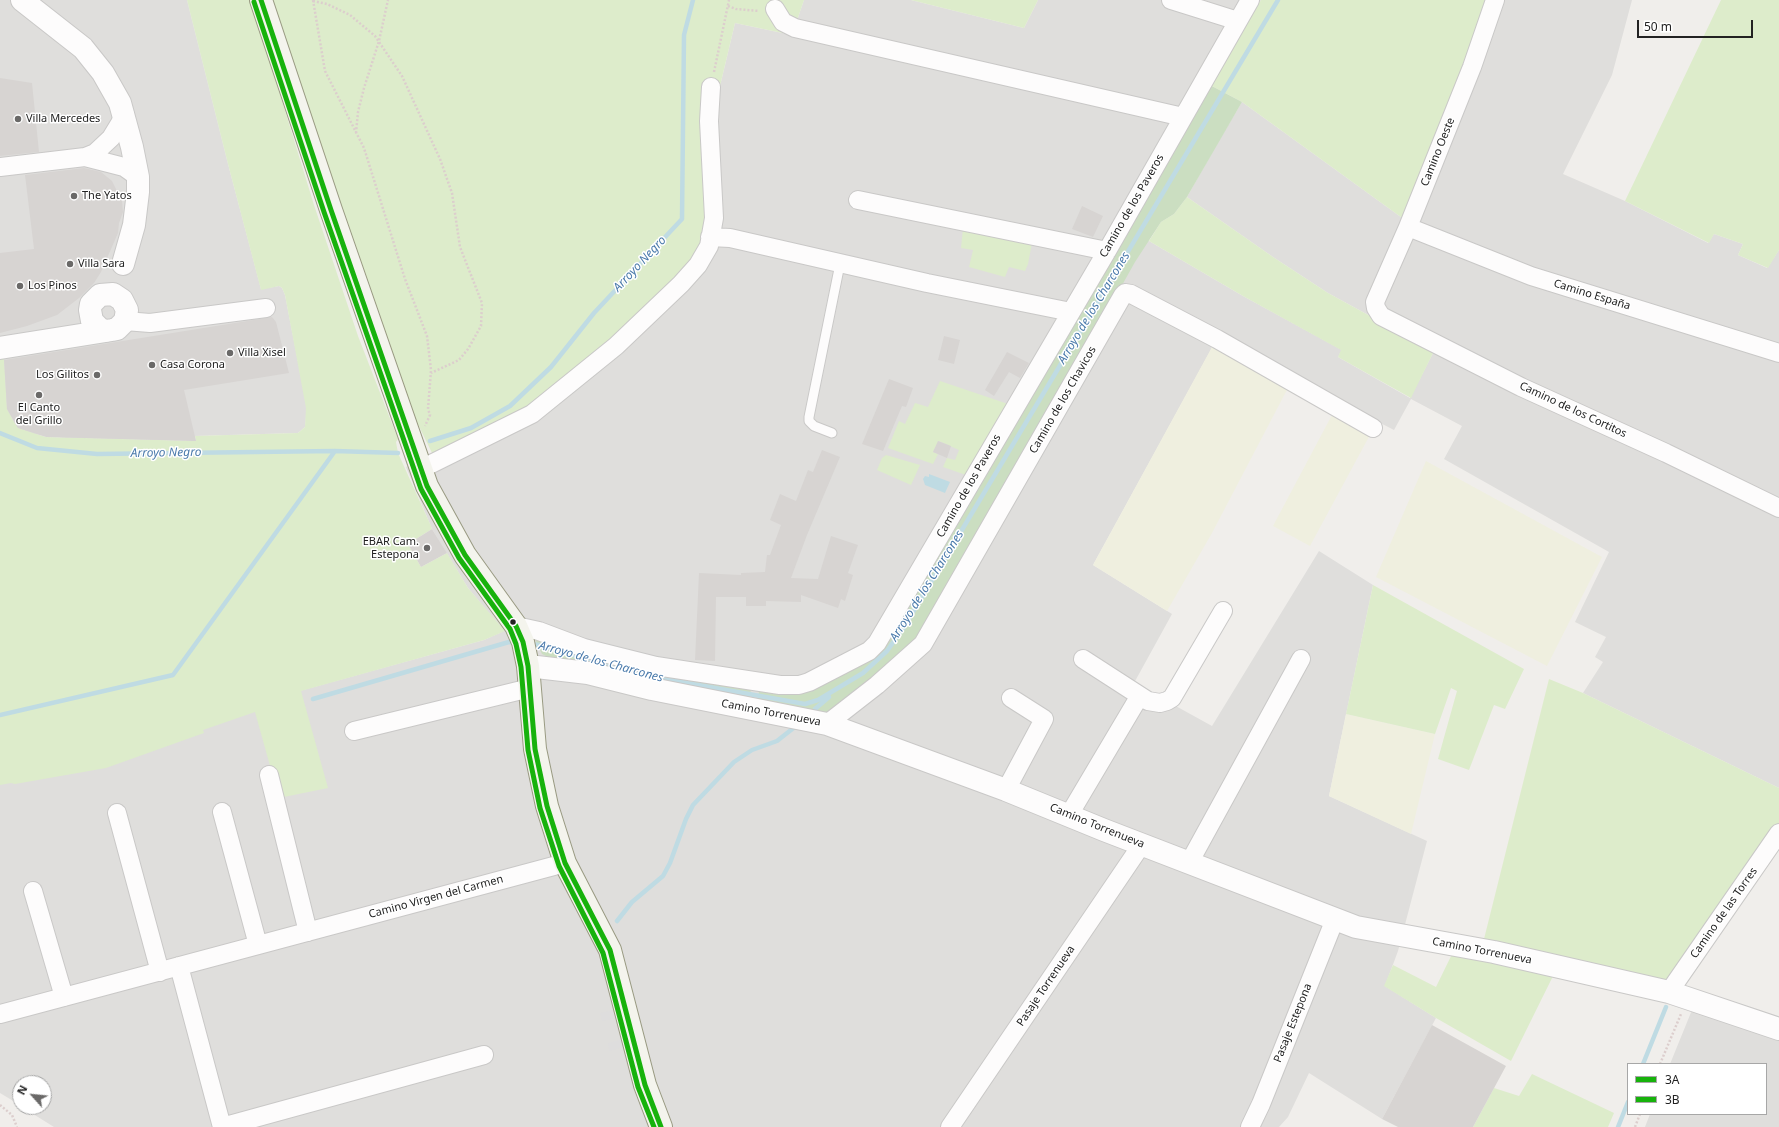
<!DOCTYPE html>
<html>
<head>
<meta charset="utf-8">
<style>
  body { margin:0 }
  #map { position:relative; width:1779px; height:1127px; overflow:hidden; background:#f0eeeb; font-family:"Noto Sans",sans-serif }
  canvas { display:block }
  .legend { position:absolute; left:1627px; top:1063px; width:140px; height:52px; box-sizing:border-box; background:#fff; border:1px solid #a7a7a7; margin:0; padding:5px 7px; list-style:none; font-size:12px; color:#222 }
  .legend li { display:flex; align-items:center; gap:8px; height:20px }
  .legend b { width:20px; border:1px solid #a7a7a7 }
  .north { position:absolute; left:12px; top:1075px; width:40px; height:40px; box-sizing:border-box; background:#fff; border:1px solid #a7a7a7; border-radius:50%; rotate:297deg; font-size:11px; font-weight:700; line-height:16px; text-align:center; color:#222 }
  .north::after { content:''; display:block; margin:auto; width:14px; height:18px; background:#6a6968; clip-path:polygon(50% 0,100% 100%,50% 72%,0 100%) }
  .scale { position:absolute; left:1637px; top:20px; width:116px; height:18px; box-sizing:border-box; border:2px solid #222; border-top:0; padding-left:5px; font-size:12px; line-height:14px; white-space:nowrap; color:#222; -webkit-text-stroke:3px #fff; paint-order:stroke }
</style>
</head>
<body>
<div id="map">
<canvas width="1779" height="1127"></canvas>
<ul class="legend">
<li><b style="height:5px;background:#17b20c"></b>3A</li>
<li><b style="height:5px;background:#17b20c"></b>3B</li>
</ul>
<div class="north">N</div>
<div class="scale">50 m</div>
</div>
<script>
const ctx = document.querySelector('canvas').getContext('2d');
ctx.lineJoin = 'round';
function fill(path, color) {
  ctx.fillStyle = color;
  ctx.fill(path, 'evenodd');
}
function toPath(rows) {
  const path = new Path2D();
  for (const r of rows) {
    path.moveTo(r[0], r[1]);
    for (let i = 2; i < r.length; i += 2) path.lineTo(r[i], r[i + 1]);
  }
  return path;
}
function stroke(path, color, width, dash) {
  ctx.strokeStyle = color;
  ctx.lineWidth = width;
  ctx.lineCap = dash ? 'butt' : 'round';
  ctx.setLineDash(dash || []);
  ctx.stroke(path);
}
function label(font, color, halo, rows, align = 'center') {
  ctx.font = font + ' "Noto Sans",sans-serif';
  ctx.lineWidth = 3;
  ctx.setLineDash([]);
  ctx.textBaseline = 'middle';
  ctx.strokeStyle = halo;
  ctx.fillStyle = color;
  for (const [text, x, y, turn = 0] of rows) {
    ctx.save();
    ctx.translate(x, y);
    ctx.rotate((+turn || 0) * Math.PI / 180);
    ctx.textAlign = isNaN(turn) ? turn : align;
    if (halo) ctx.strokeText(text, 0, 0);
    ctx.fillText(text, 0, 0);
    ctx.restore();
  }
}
const residential = toPath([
  [0,0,187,0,228,164,261,289,279,286,282,288,285,295,307,408,305,427,298,433,195,436,196,441,65,438,34,434,0,422],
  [804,0,911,0,1024,28,1038,0,1261,0,1124,230,1149,241,1243,296,1342,350,1338,357,1410,398,1434,351,1328,293,1273,257,1187,197,1218,142,1242,102,1405,220,1493,0,1632,0,1612,75,1563,174,1625,201,1708,243,1714,234,1743,244,1738,255,1767,268,1779,250,1779,788,1583,693,1603,662,1595,657,1606,637,1575,622,1609,552,1444,459,1462,426,1411,399,1394,430,1217,339,1093,565,1172,614,1134,683,1212,726,1319,551,1373,585,1329,796,1427,841,1398,951,1385,986,1436,1018,1382,1119,1309,1073,1288,1117,1279,1127,54,1127,22,1107,44,1107,44,1083,20,1083,20,1105,0,1093,0,776,256,703,484,640,504,631,468,588,432,529,406,467,501,424,715,107,735,23,792,35],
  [1692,1010,1779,1036,1779,1127,1645,1127,1650,1114,1766,1114,1766,1064,1670,1064]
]);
const farmland = toPath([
  [1212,347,1289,386,1212,533,1167,611,1093,565],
  [1333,413,1371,433,1310,546,1273,526],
  [1426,461,1602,557,1547,666,1376,577],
  [1346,714,1435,734,1411,834,1329,796]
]);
const grass = toPath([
  [187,0,251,0,314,205,358,336,398,439,396,442,398,453,431,526,432,529,408,544,421,567,447,553,468,588,505,631,484,640,301,691,328,788,279,798,255,712,203,730,204,733,106,768,15,784,11,783,0,785,0,359,4,358,7,409,14,422,18,428,46,437,196,441,195,436,298,433,305,427,306,408,285,295,282,288,279,286,261,290,228,164],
  [271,0,804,0,792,35,735,23,715,107,705,228,700,245,688,268,599,354,535,404,433,455,413,414,375,309],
  [911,0,1038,0,1024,28],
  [1261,0,1490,0,1405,220,1242,102,1208,84],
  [1721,0,1779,0,1779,250,1768,268,1738,255,1743,244,1714,234,1709,243,1625,201],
  [1187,197,1273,257,1328,293,1434,351,1411,398,1338,357,1341,350,1243,296,1149,241,1161,222,1174,214],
  [963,228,1032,243,1028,264,1025,271,1009,267,1005,277,969,267,973,250,961,248],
  [940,381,1011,405,966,475,943,467,947,458,955,460,959,450,939,441,933,452,938,454,933,464,888,448,899,421,905,424,915,403,928,407],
  [886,455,920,465,911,485,877,470,882,458],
  [1373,585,1524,669,1505,709,1494,705,1469,770,1438,759,1457,691,1451,688,1435,734,1346,714],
  [1549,679,1583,693,1779,788,1779,823,1667,988,1483,943],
  [1454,950,1554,974,1511,1061,1436,1018,1384,986,1393,965,1436,987],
  [1532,1074,1614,1113,1608,1127,1473,1127,1494,1088,1519,1096]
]);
const forest = toPath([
  [1208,84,1242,102,1187,197,1174,214,1161,222,1135,262,1074,371,920,638,900,658,827,714,757,704,760,685,772,687,872,654],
  [533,635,650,671,648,683,550,658,542,654],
  [659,673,751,689,749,702,657,684]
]);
const water = toPath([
  [929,474,950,482,945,493,925,485,923,479,925,476,929,477]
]);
const pier = toPath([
  [617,1010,619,1017,602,1021,600,1013],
  [624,1039,626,1046,609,1051,608,1043]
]);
const stream = toPath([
  [0,433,37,448,97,454,335,451],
  [430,441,471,428,510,406,551,367,594,313,682,219,684,35,693,0],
  [530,644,539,645,642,675,805,704,818,700,863,673,887,651,904,627,1278,0],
  [313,699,509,642,517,643],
  [815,709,829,697],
  [0,715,173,675,335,451,398,453],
  [617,921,632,902,663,876,670,863,686,819,693,805,734,762,752,750,777,741,796,726],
  [1643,1064,1666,1007],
  [1618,1127,1628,1102]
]);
const building = toPath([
  [0,78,32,83,39,152,0,156],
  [84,168,101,172,112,181,122,201,123,212,119,223,118,233,101,272,94,283,79,298,57,315,27,326,0,333,0,253,34,249,25,175],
  [1082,206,1103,216,1093,237,1072,229],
  [272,317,276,322,289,373,184,390,196,441,46,437,18,428,7,409,4,360],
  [944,336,960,340,954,364,938,360],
  [1007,352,1029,363,1020,378,1009,372,994,396,985,390],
  [889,379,913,388,906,407,902,406,883,451,862,444],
  [938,441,951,446,947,458,933,452],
  [822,450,840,457,807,535,791,578,818,579,831,536,858,545,848,573,853,575,845,601,841,599,838,608,801,595,801,602,766,601,766,606,746,606,746,597,716,597,715,661,695,660,699,573,741,575,741,573,765,572,767,555,770,555,781,525,770,520,780,494,796,501,808,470,813,472],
  [432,529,447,553,421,567,408,544],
  [1432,1025,1506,1066,1473,1127,1398,1127,1382,1119]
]);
const path = toPath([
  [313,0,325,71,364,148,405,279,427,336,431,370,428,409,430,415,425,426],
  [313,1,327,4,350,15,375,36,402,76,440,159,452,193,460,247,482,303,481,326,468,349,459,360,431,373],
  [728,6,736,9,759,11],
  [714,72,729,0],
  [356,133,358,112,364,88,379,41,388,0],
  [1660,1064,1681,1014],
  [0,1105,12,1115,17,1127],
  [1635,1127,1640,1114]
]);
const service = toPath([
  [832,433,814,426,809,421,809,417,840,264]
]);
const minor = toPath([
  [1171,0,1238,21],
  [1495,0,1472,67,1408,227,1375,302,1376,308,1381,316,1521,387,1666,453,1779,508],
  [775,9,783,22,795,28,1183,117],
  [85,157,124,167,138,177],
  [0,167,85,157,95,153,111,138,125,115],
  [858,200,1107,251],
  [1408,227,1531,276,1779,353],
  [710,237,730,238,927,283,1071,312],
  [125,321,150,323,266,308],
  [421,469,532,414,616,346,681,284,698,265,709,246,714,218,709,121,711,87],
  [516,626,539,631,584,648,656,666,780,685,799,685,809,682,869,651,877,643,1107,251,1250,0],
  [1083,659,1148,701,1160,703,1167,701,1172,698,1223,611],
  [827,724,877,685,923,644,1123,295,1125,293,1131,294,1217,339,1373,428],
  [354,731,530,688],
  [269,775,308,932],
  [1006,790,1044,719,1011,698],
  [222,812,258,945],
  [117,813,160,972],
  [1069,815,1139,697],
  [1189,863,1301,659],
  [33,891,64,997],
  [179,966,222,1127],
  [1669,992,1779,833],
  [0,1014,565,863],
  [222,1127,484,1055],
  [950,1127,1142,844],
  [1250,1127,1261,1104,1335,919]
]);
const tertiary = toPath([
  [22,0,83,48,103,73,120,103,132,147,138,177,138,192,134,225,123,264],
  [0,348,112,330,117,329,125,321,127,310,122,300,113,294,100,295,91,304,90,310,92,321,100,329,106,331],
  [528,666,588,673,652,689,827,724,1006,790,1104,830,1356,927,1494,952,1669,992,1779,1029]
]);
const secondary = toPath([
  [261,0,331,210,427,486,465,555,516,626,523,642,528,666,535,749,547,806,565,863,610,950,645,1085,661,1127]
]);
const bus1 = toPath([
  [261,0,331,210,427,486,465,555,516,626,523,642,528,666,535,749,547,806,565,863,610,950,645,1085,661,1127]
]);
const bus2 = toPath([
  [254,2,324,212,421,489,459,558,510,629,516,644,521,667,528,750,540,808,559,866,603,953,638,1087,654,1127]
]);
const markers = [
  [18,119,4,"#6a6968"],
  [74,196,4,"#6a6968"],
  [70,264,4,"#6a6968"],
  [20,286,4,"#6a6968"],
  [230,353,4,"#6a6968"],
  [152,365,4,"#6a6968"],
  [97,375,4,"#6a6968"],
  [39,395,4,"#6a6968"],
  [427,548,4,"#6a6968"],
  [513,622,3.5,"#222"]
];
const poiNames = [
  ["Villa Mercedes",26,119],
  ["The Yatos",82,196],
  ["Villa Sara",78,264],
  ["Los Pinos",28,286],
  ["Villa Xisel",238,353],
  ["Casa Corona",160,365],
  ["Los Gilitos",89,375,"right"],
  ["El Canto",39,408,"center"],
  ["del Grillo",39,421,"center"],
  ["EBAR Cam.",419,542,"right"],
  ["Estepona",419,555,"right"]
];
const streetNames = [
  ["Camino Oeste",1438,152,-68],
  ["Camino de los Paveros",1132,206,-60],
  ["Camino España",1592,295,17],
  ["Camino de los Chavicos",1063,400,-60],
  ["Camino de los Cortitos",1573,410,25],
  ["Camino de los Paveros",969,486,-60],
  ["Camino Torrenueva",771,713,11],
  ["Camino Torrenueva",1097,826,22],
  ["Camino Virgen del Carmen",436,897,-15],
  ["Camino de las Torres",1724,913,-55],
  ["Camino Torrenueva",1482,951,11],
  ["Pasaje Torrenueva",1046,986,-56],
  ["Pasaje Estepona",1293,1023,-68]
];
const waterNames = [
  ["Arroyo Negro",640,264,-47],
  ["Arroyo de los Charcones",1094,308,-59],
  ["Arroyo Negro",166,453,-1],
  ["Arroyo de los Charcones",927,586,-58],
  ["Arroyo de los Charcones",601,662,15]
];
fill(residential, '#dfdedc');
fill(farmland, '#efefdf');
fill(grass, '#ddeccb');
fill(forest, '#cbdec1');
fill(water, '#bfdbe3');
fill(pier, '#dedddd');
stroke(stream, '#bfdbe3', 4.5);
fill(building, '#d7d4d2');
stroke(service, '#c9c8c7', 11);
stroke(minor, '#c9c8c7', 20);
stroke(tertiary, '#c9c8c7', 24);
stroke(secondary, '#999a82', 24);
stroke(path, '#dccecd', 2.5, [2, 2]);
stroke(service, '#fdfcfc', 9);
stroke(minor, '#fdfcfc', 18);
stroke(tertiary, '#fdfcfc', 22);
stroke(secondary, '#f4f4ed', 22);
stroke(bus1, '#17b20c', 5);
stroke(bus2, '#17b20c', 5);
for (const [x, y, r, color] of markers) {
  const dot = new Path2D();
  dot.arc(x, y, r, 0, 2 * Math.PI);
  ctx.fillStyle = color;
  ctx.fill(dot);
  stroke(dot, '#fff', 1.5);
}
label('11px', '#222', '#fff', poiNames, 'left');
label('11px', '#222', '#fff', streetNames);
label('italic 12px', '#4a7aab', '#fff', waterNames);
</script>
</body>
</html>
